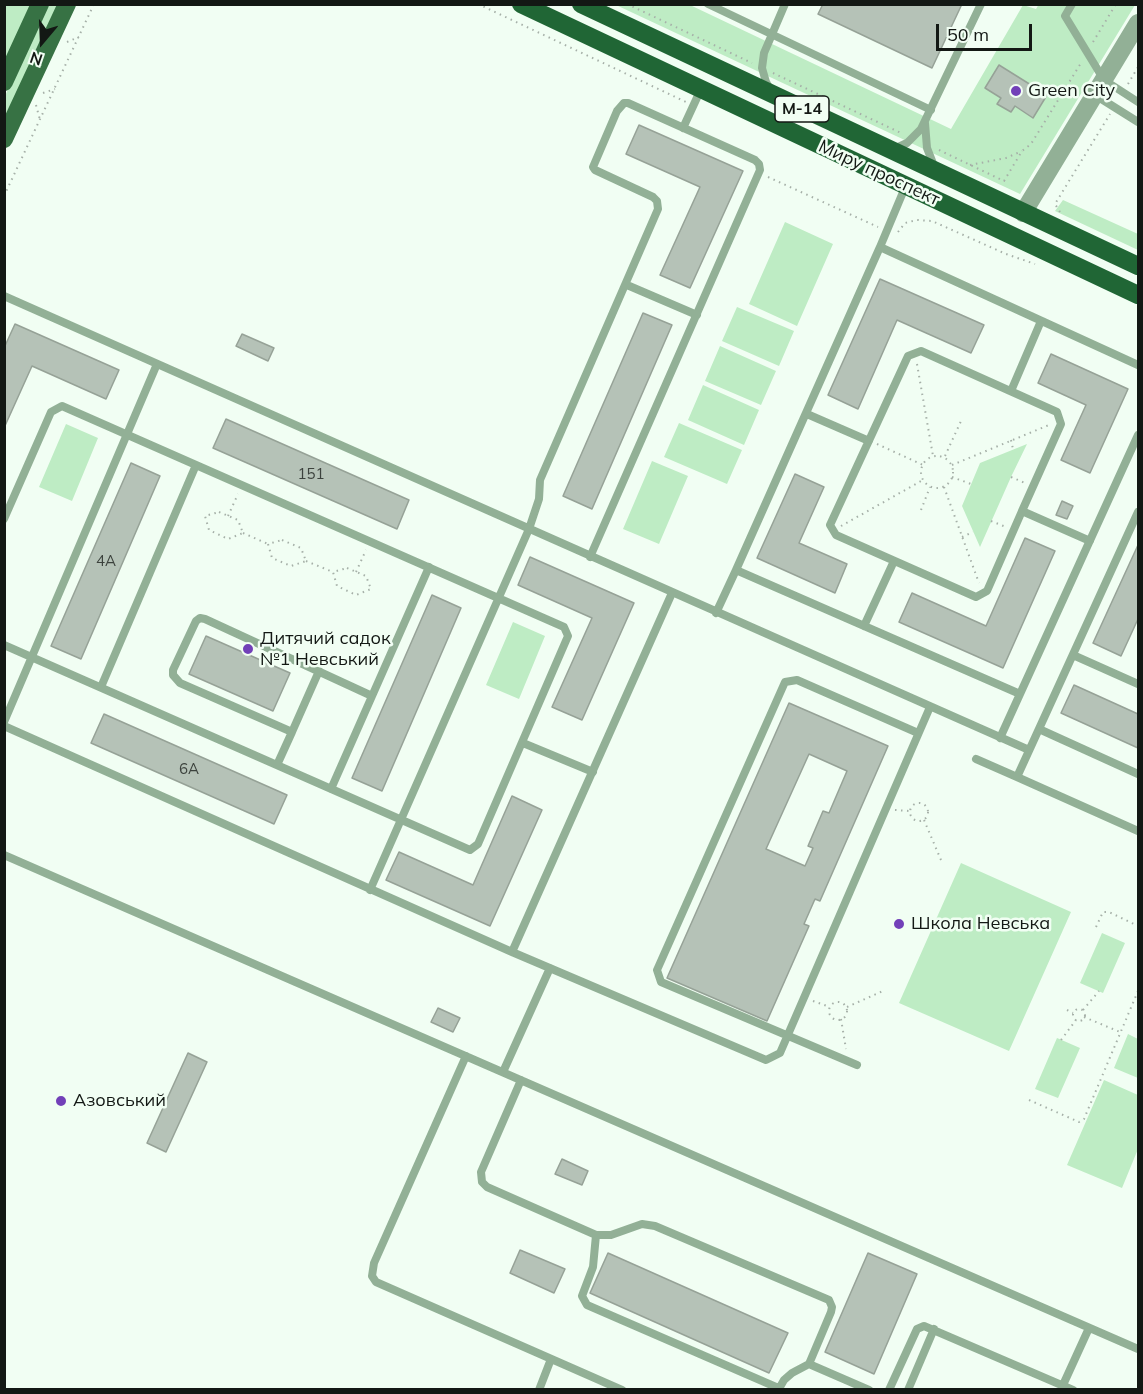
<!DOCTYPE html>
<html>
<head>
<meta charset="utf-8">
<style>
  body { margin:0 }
  #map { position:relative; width:1143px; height:1394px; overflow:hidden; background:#f1fef3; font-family:Mulish,sans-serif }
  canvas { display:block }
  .frame { position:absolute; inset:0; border:6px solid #131814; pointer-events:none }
  .north { position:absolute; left:12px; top:12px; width:60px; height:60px; -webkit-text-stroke:4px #f1fef3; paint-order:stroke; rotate:199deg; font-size:16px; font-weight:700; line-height:24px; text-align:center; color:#131814 }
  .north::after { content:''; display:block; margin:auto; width:21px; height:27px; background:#131814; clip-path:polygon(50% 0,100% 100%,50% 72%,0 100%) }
  .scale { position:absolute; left:936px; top:24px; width:96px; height:27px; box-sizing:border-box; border:3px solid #131814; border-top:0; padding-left:8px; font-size:18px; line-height:21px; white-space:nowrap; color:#131814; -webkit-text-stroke:4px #f1fef3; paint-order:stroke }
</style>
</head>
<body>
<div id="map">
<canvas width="1143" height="1394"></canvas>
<div class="frame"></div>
<div class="north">N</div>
<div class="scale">50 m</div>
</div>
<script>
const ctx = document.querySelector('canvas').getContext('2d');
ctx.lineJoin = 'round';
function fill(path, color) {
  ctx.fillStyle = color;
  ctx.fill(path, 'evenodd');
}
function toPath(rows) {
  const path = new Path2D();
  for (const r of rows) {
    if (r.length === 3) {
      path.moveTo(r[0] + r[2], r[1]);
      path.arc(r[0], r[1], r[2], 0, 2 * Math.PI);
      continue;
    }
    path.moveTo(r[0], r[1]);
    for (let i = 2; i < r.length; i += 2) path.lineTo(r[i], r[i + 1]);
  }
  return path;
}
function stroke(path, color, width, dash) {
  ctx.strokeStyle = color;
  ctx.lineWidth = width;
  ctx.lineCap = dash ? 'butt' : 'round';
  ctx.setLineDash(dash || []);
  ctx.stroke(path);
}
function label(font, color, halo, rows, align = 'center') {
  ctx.font = font + ' Mulish,sans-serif';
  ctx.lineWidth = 5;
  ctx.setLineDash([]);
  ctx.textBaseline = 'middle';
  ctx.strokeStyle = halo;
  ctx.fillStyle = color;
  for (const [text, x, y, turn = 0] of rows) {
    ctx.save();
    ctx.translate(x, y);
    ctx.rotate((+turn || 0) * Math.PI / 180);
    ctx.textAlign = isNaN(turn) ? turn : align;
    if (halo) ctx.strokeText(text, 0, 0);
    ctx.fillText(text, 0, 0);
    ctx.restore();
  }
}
const green = toPath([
  [1039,4,1135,5,1020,194,616,5,690,5,951,129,1023,5,1036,9],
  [4,5,31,5,4,62],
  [47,5,60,5,5,125,5,96],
  [1063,200,1138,234,1138,250,1055,211],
  [785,222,833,244,797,326,749,304],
  [737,307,794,331,779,366,722,341],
  [720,346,776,371,761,405,705,381],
  [703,385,759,410,744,445,688,420],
  [679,423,742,450,727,484,664,457],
  [66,424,98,438,72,501,39,487],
  [1027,444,1011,477,980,547,962,506,980,463],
  [652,461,688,476,659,544,623,529],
  [513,622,545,636,519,699,486,685],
  [961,863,1071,912,1009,1051,899,1003],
  [1102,933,1125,943,1103,993,1080,983],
  [1128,1034,1138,1039,1138,1078,1114,1068],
  [1057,1038,1080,1048,1058,1098,1035,1089],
  [1104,1080,1138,1095,1138,1149,1122,1188,1067,1165]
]);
const building = toPath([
  [823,4,962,4,932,68,818,14,823,4],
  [999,65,1047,95,1033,118,1015,106,1011,112,997,104,1001,98,985,88,999,65],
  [639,125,743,171,690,288,660,275,700,187,626,154,639,125],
  [880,279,984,325,971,353,897,320,858,409,828,395,880,279],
  [643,313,672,325,592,509,563,496,643,313],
  [15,324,119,370,106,399,32,366,4,428,4,348,15,324],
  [242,334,274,348,268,361,236,346,242,334],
  [1051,354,1128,389,1090,473,1061,460,1086,405,1038,383,1051,354],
  [226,419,409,500,397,529,213,448,226,419],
  [131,463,160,476,81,659,51,646,131,463],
  [795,474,824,487,799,543,847,564,835,593,757,558,795,474],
  [1062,501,1073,506,1067,519,1056,515,1062,501],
  [1025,538,1055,551,1003,668,899,622,912,593,986,626,1025,538],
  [1138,545,1138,619,1121,656,1093,643,1138,545],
  [530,557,634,603,582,720,552,707,592,618,518,585,530,557],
  [432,595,461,608,382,791,352,778,432,595],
  [206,636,290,673,273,711,189,674,206,636],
  [1074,685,1138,714,1138,748,1061,713,1074,685],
  [789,703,888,746,820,901,815,899,804,924,809,926,767,1021,667,978,789,703],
  [809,754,847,771,829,813,823,811,808,846,813,848,805,866,766,849,809,754],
  [104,714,287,795,274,824,91,743,104,714],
  [512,796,542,810,490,926,386,880,399,852,473,885,512,796],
  [438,1008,460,1018,453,1032,431,1022,438,1008],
  [188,1053,207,1062,166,1152,147,1143,188,1053],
  [562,1159,588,1171,582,1185,555,1174,562,1159],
  [520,1250,565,1269,554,1293,510,1273,520,1250],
  [608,1253,788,1333,769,1373,590,1293,608,1253],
  [868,1253,917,1274,874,1374,825,1352,868,1253]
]);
const path = toPath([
  [478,4,686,102],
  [627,4,752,63],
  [67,42,79,37],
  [1093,42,1116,4],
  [773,73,901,133],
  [1128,84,1138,67],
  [43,93,55,89],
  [36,105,40,120],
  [939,150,1004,181,1022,151,1031,144,1081,63],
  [970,165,1006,158,1022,151],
  [768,177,878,227],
  [4,196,94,4],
  [1060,212,1055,204,1110,114],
  [898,232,905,223,917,220,932,221,1006,254,1035,264],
  [917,364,933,456],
  [1011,440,1013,449],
  [877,444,923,465],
  [937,472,16],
  [945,456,961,421],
  [952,465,1049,425],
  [952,477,971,484],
  [1011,477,1025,483],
  [944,487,979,583],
  [921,510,930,487],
  [219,512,238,520,243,533,228,539,209,530,205,516,219,512],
  [228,516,238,494],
  [991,521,1006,527],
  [841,526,923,480],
  [243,533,268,544],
  [962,537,973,532],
  [282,540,301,548,306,561,291,566,272,558,268,544,282,540],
  [306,561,333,572],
  [347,568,366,576,371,589,356,595,337,586,333,572,347,568],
  [356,572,366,550],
  [919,812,9],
  [895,810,910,811],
  [924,820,941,860],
  [1096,927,1103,912,1109,912,1138,926],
  [813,1001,830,1007],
  [838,1011,9],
  [847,1007,883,991],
  [1079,1015,6],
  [1067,1010,1073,1013],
  [1083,1010,1099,991],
  [1084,1017,1120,1032],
  [841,1019,846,1049],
  [1061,1040,1076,1020],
  [1029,1100,1079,1122,1084,1119,1138,991]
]);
const service = toPath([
  [708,4,931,110],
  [1072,4,1065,16,1104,80,1138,102],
  [770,89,766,82,762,68,764,53,785,4],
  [1095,95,1138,122],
  [925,123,927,148,934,166],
  [683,128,701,89],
  [894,149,907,143,921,129,981,4],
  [880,247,906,185],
  [627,285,697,315],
  [4,296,1029,750],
  [1138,365,880,247,736,570,1020,694,1138,435],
  [1011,391,1041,321],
  [807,414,869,441],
  [1022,511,1061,424,1057,412,921,351,908,356,830,525,836,535,976,597,987,591,1022,511,1090,541],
  [4,519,51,412,62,406,564,627,568,636,478,844,470,850,4,645],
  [716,613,736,570],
  [864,626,894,561],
  [1073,655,1138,684],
  [101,687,196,465],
  [4,722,157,364],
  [4,726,512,952,766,1060,780,1053,930,707],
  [1039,729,1138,774],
  [292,732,319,671],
  [1000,738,1020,694],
  [523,743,593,772],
  [976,759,1017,777,1138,512],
  [277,765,292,732,180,683,173,675,173,670,196,621,200,618,205,619,372,696],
  [1017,777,1138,831],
  [331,789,429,567],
  [4,855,1138,1349],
  [370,890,529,529,539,499,540,480,658,209,657,201,653,197,595,170,593,167,617,111,624,103,628,103,755,160,759,164,760,170,590,557],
  [512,952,672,593],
  [466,1056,374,1263,372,1276,376,1282,622,1390],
  [857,1065,661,982,657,970,785,682,797,680,918,733],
  [503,1072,550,968],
  [521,1080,481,1172,482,1182,487,1187,596,1235,611,1235,642,1224,655,1226,829,1300,832,1307,831,1312,809,1364,869,1390],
  [596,1235,593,1267,582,1296,587,1305,776,1387,780,1387,784,1380,792,1373,809,1364],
  [1063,1385,1089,1328],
  [539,1390,551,1359],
  [889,1390,917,1329,924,1326,1073,1390],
  [908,1390,934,1329]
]);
const tertiary = toPath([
  [1023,213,1138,23]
]);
const primary = toPath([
  [4,82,40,4],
  [4,139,67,4]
]);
const trunk = toPath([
  [521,4,1138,295],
  [581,4,1138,266]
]);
const markers = [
  [1016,91,6,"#7240b8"],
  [248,649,6,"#7240b8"],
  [899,924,6,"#7240b8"],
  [61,1101,6,"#7240b8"]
];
const numberNames = [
  ["151",311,474],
  ["4А",106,561],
  ["6А",189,769]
];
const shields = [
  [802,109,54]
];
const shieldNames = [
  ["М-14",802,109]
];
const poiNames = [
  ["Green City",1028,91],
  ["Дитячий садок",260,639],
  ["№1 Невський",260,660],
  ["Школа Невська",911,924],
  ["Азовський",73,1101]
];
const streetNames = [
  ["Миру проспект",879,173,25]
];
fill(green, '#beecc4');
fill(building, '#b5c2b7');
stroke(building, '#96a297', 1.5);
stroke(path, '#a6b0a8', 2, [1.5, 4.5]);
stroke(service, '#92b096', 8);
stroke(tertiary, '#92b096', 18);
stroke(primary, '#377244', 18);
stroke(trunk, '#206635', 18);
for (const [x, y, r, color] of markers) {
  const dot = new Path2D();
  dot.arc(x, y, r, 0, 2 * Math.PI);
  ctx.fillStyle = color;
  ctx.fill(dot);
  stroke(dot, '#f1fef3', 2);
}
label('15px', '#3c423d', null, numberNames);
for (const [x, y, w] of shields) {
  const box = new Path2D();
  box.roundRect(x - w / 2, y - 13, w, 26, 4.5);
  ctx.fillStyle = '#f1fef3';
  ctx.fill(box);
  stroke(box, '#131814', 1.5);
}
label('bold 16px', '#131814', null, shieldNames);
label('18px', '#131814', '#f1fef3', poiNames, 'left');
label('18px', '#131814', '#f1fef3', streetNames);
</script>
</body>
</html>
